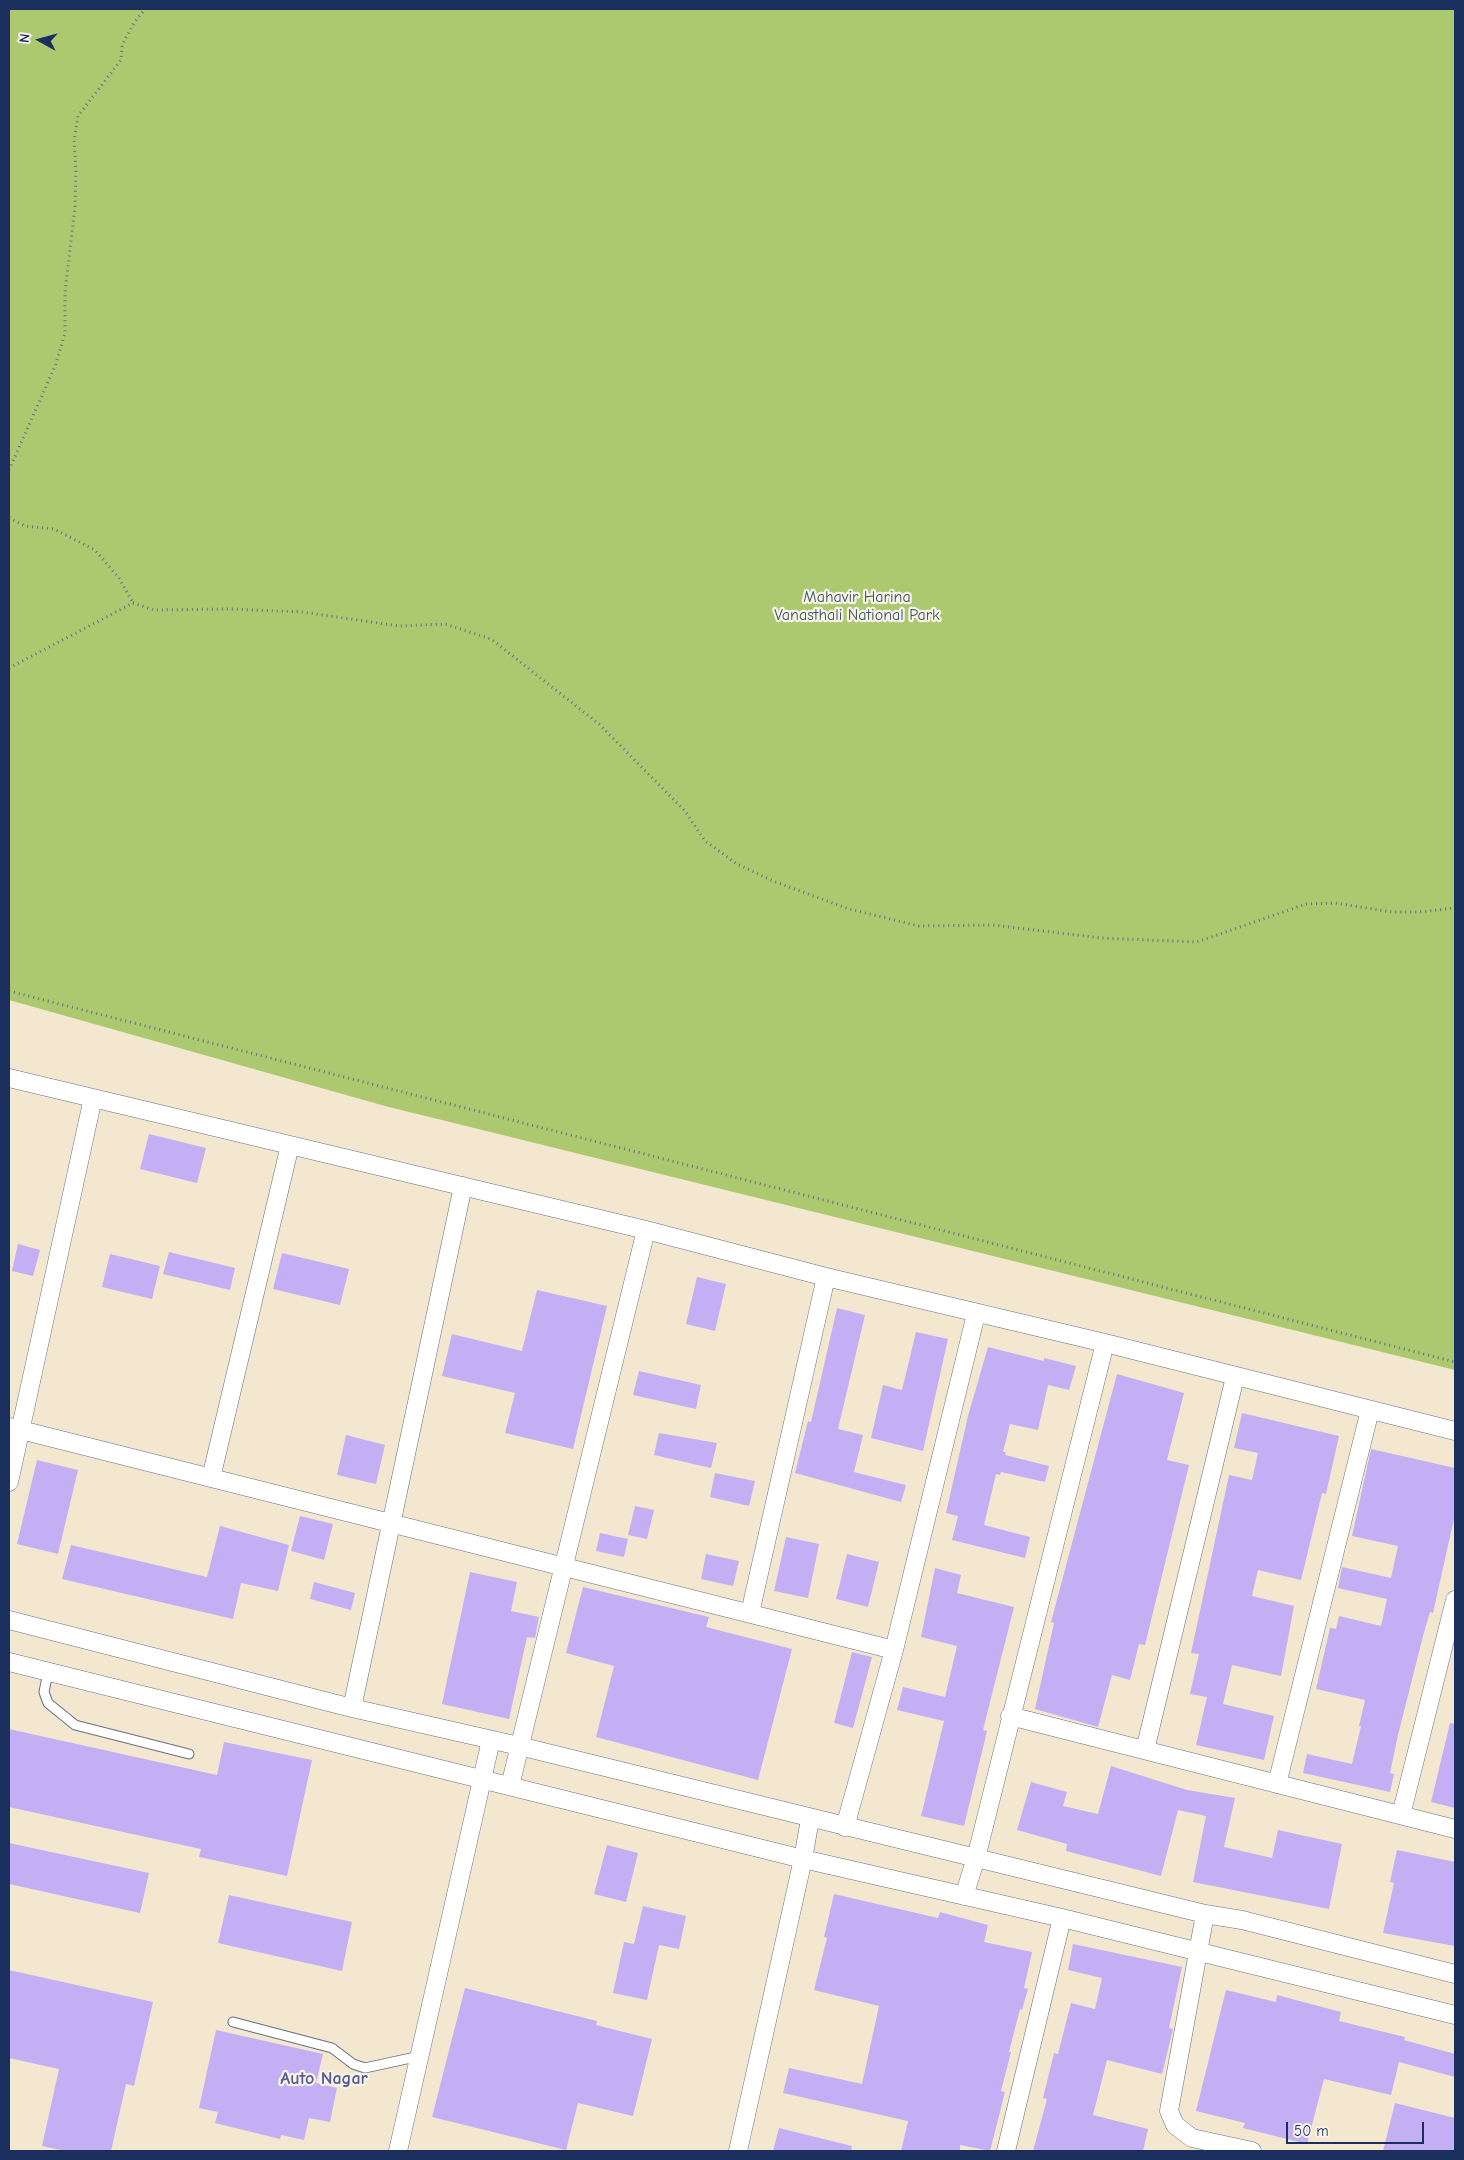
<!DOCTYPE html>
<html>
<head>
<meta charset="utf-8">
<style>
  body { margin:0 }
  #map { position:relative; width:1464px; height:2160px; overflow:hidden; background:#f3e7d0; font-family:"Comic Neue",sans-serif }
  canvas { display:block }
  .frame { position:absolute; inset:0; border:10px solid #1b2f5e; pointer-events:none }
  .north { position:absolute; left:15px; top:15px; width:50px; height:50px; -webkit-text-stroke:4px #f7f3e8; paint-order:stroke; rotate:277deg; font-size:14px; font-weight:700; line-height:20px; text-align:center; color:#1b2f5e }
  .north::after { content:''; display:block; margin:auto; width:18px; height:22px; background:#1b2f5e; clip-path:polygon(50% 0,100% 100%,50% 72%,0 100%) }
  .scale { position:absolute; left:1286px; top:2122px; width:138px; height:22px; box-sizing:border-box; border:2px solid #1b2f5e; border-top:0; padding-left:6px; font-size:15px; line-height:18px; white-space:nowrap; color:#1b2f5e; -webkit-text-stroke:4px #f7f3e8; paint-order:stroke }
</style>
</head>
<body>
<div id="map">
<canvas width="1464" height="2160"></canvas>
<div class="frame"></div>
<div class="north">N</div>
<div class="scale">50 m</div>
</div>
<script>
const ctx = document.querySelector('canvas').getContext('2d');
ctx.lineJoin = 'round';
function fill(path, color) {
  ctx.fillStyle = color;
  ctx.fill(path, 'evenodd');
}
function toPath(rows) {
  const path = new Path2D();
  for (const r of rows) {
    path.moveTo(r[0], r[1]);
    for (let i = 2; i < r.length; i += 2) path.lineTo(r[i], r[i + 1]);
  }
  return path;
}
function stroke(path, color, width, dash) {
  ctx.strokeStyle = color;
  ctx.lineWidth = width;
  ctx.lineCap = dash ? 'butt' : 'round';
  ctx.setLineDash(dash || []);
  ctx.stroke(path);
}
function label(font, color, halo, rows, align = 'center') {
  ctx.font = font + ' "Comic Neue",sans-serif';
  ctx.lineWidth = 4.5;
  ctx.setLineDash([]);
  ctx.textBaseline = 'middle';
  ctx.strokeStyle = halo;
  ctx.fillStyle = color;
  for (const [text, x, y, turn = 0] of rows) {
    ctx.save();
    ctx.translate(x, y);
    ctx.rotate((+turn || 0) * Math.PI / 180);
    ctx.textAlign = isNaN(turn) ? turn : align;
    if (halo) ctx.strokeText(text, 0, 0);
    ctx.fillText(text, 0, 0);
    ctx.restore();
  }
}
const green = toPath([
  [9,9,1455,9,1455,1370,385,1106,9,1000]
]);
const building = toPath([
  [149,1134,206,1148,197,1183,140,1169],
  [18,1244,40,1250,33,1276,12,1271],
  [169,1252,235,1268,230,1290,163,1274],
  [282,1253,349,1269,340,1305,273,1289],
  [110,1254,160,1266,152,1299,102,1287],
  [697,1277,726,1284,715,1331,686,1324],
  [537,1290,607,1306,573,1449,505,1433,515,1393,442,1376,452,1334,522,1351],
  [837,1308,865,1315,838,1429,863,1435,854,1472,906,1485,901,1502,795,1473,808,1421,811,1422],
  [916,1332,948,1339,923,1451,871,1438,883,1385,902,1390],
  [988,1347,1044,1361,1044,1358,1076,1366,1069,1390,1048,1385,1038,1430,1010,1424,1003,1452,1006,1452,1005,1455,1049,1466,1045,1482,1001,1472,1000,1475,996,1474,984,1525,1030,1537,1025,1558,952,1540,958,1516,946,1513,968,1416],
  [639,1371,701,1385,696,1409,633,1395],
  [1117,1374,1184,1393,1167,1460,1189,1465,1145,1645,1139,1644,1130,1680,1112,1675,1098,1727,1035,1709,1054,1623,1051,1622],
  [1242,1413,1339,1436,1326,1494,1322,1493,1301,1580,1258,1570,1252,1596,1294,1606,1281,1676,1232,1665,1223,1704,1274,1716,1264,1760,1196,1745,1207,1697,1190,1694,1199,1654,1191,1653,1229,1475,1252,1480,1258,1453,1234,1448],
  [659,1433,717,1443,711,1468,654,1455],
  [346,1435,385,1445,376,1484,337,1475],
  [1371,1449,1455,1468,1455,1514,1433,1613,1430,1612,1423,1636,1398,1735,1390,1773,1394,1774,1390,1792,1303,1773,1307,1754,1352,1764,1361,1726,1359,1726,1365,1700,1316,1689,1330,1628,1336,1629,1339,1616,1381,1626,1387,1599,1338,1588,1342,1567,1391,1578,1398,1546,1352,1536],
  [37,1460,78,1470,58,1554,17,1544],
  [715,1473,755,1481,749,1506,710,1497],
  [635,1506,654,1510,647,1539,628,1535],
  [300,1516,333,1524,324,1560,291,1551],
  [220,1526,289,1545,278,1591,241,1583,233,1619,62,1579,71,1545,207,1577],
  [600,1533,628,1539,624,1557,596,1551],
  [786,1537,819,1544,808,1598,774,1591],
  [706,1554,739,1561,733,1586,701,1579],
  [847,1554,879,1562,868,1607,836,1599],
  [935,1568,961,1575,957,1593,1014,1607,983,1730,987,1731,964,1826,921,1816,944,1721,897,1710,903,1687,945,1697,957,1646,921,1637],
  [470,1572,517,1582,511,1611,539,1617,535,1638,527,1637,509,1719,442,1704],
  [314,1582,355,1593,351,1610,310,1599],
  [583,1587,709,1617,706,1627,792,1649,758,1780,596,1737,614,1666,566,1653],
  [852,1652,872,1657,853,1728,834,1723],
  [1450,1723,1455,1724,1455,1808,1431,1802],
  [9,1729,217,1775,224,1742,312,1760,287,1876,199,1857,201,1849,9,1807],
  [1111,1766,1187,1790,1235,1798,1224,1847,1272,1858,1278,1830,1342,1844,1329,1909,1193,1882,1206,1816,1178,1810,1161,1876,1066,1851,1067,1844,1017,1830,1031,1782,1067,1792,1063,1806,1098,1814],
  [9,1843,149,1873,140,1913,9,1884],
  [607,1845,638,1853,626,1902,594,1894],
  [1397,1850,1455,1862,1455,1946,1383,1933,1394,1883,1390,1882],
  [834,1894,938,1918,940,1912,988,1925,984,1942,1032,1952,1024,1988,1028,1989,1022,2010,1020,2009,1009,2052,1011,2052,1001,2091,1005,2092,990,2151,960,2145,960,2151,901,2151,908,2121,783,2093,789,2068,862,2084,879,2006,814,1990,827,1938,824,1937],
  [229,1895,352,1922,342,1971,218,1943],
  [643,1906,686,1916,679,1949,659,1945,647,2000,613,1993,624,1942,634,1944],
  [1073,1944,1182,1967,1169,2028,1173,2029,1162,2074,1107,2060,1093,2115,1148,2129,1143,2151,1033,2151,1047,2099,1043,2098,1054,2053,1058,2054,1071,2003,1095,2009,1102,1978,1068,1970],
  [9,1970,153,2002,134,2086,126,2084,111,2151,65,2151,42,2146,59,2069,9,2058],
  [465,1988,597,2021,596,2025,652,2039,633,2116,578,2103,566,2150,432,2117],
  [1226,1990,1276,2002,1277,1995,1341,2012,1339,2021,1405,2037,1404,2040,1455,2054,1455,2077,1399,2062,1391,2095,1324,2079,1307,2144,1243,2128,1245,2123,1196,2111],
  [216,2030,323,2054,316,2083,337,2088,330,2122,309,2118,304,2140,281,2135,280,2139,215,2123,218,2112,199,2108],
  [1395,2103,1455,2118,1455,2151,1383,2151],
  [779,2128,852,2146,851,2151,773,2151]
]);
const path = toPath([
  [9,470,55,366,65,334,65,293,75,206,76,172,74,140,78,116,121,60,122,45,134,23,145,9],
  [9,518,25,526,54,529,95,550,119,578,133,603],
  [9,668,133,603,154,610,229,609,302,612,399,626,445,624,491,639,599,724,685,811,705,841,737,864,773,881,849,909,919,926,993,925,1101,938,1197,942,1306,904,1335,903,1392,912,1419,912,1455,908],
  [9,991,1455,1362]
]);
const service = toPath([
  [48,1672,44,1692,48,1703,75,1725,189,1754],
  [233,2022,332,2048,353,2064,365,2068,420,2056]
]);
const minor = toPath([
  [9,1078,646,1230,826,1277,1105,1343,1455,1431],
  [9,1427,894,1650],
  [211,1478,290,1145],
  [9,1482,93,1098],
  [750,1613,826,1277],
  [9,1620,352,1708,519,1746,1205,1914,1242,1920,1455,1974],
  [9,1662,803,1859,1062,1918,1455,2015],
  [352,1708,463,1186],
  [1010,1716,1455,1829],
  [1145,1750,1235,1377],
  [1277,1784,1370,1410],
  [510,1786,646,1230],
  [1401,1815,1455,1600],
  [845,1827,894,1650,976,1314],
  [964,1896,976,1858,1105,1343],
  [1205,1914,1169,2111,1175,2125,1192,2138,1252,2151],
  [398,2151,491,1740],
  [738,2151,803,1859,810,1819],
  [1006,2151,1062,1918]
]);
const parkNames = [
  ["Mahavir Harina",857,597],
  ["Vanasthali National Park",857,615]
];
const neighbourhoodNames = [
  ["Auto Nagar",324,2079]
];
fill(green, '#acc96f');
fill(building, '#c5aff4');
stroke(service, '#676f86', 11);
stroke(minor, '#676f86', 19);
stroke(path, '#676f86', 3, [1, 4]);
stroke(service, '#fff', 9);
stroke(minor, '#fff', 18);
label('16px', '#3f5662', '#f7f3e8', parkNames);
label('bold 18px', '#565c92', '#f7f3e8', neighbourhoodNames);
</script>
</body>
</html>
